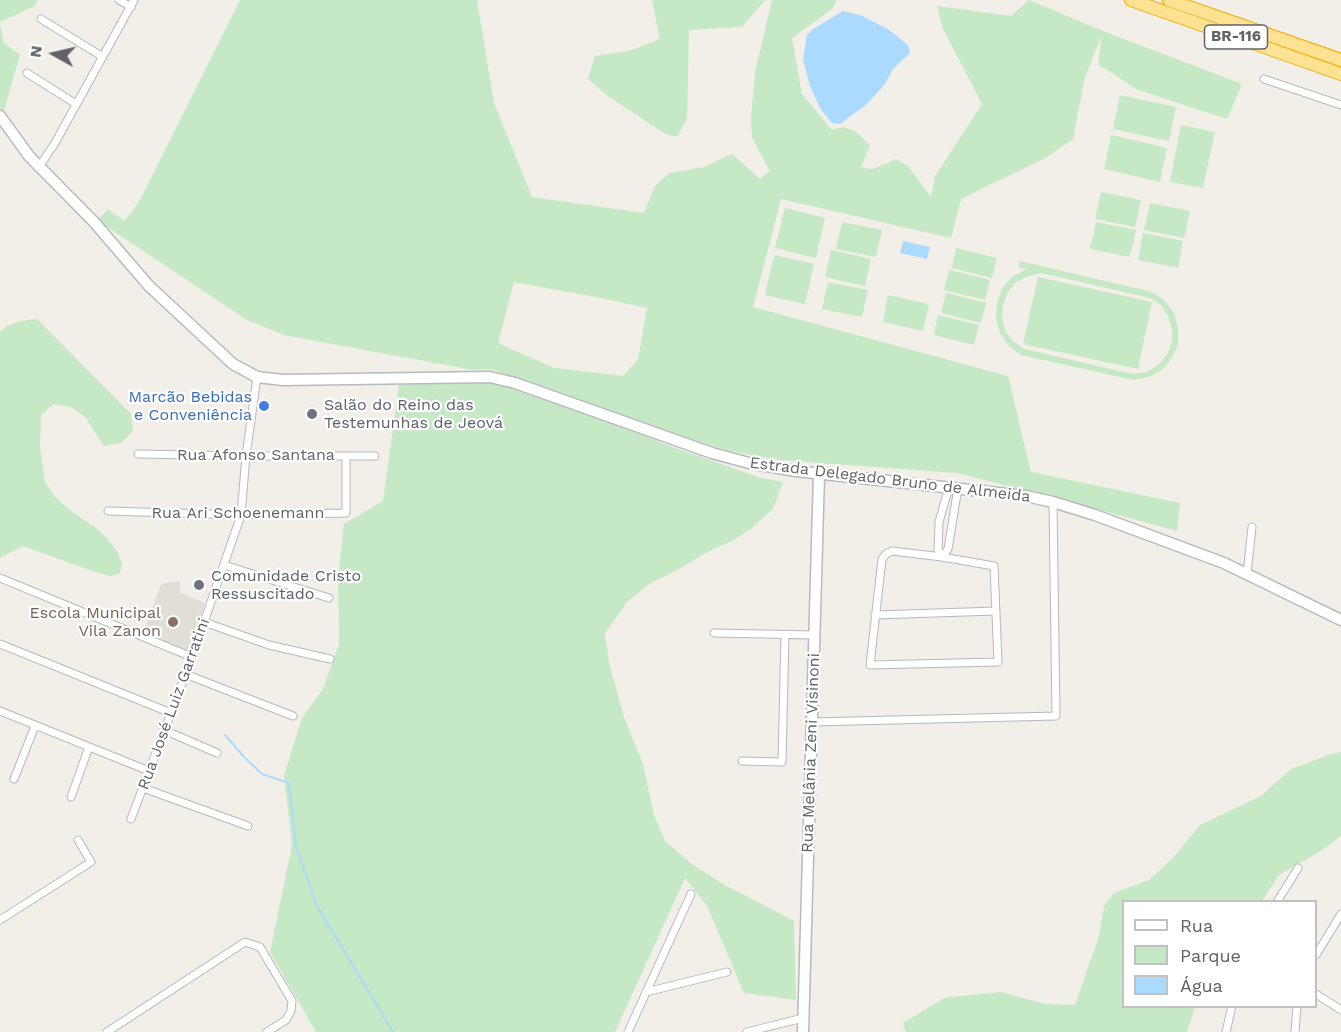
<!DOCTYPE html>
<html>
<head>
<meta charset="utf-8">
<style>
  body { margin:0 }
  #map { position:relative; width:1341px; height:1032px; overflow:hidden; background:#f1efe8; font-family:"Work Sans",sans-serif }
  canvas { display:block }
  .legend { position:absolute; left:1122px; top:900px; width:195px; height:108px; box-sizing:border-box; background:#fff; border:2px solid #bfc1c3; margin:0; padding:8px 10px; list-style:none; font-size:18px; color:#5f6368 }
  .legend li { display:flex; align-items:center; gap:12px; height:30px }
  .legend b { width:30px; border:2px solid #bfc1c3 }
  .north { position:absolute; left:24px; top:24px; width:60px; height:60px; -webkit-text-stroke:4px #fff; paint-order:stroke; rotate:278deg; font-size:16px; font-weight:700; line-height:24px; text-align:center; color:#5f6368 }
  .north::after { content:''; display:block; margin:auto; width:21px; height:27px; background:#5f6368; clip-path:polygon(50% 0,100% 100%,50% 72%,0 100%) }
</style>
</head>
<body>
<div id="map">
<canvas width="1341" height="1032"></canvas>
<ul class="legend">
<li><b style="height:8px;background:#fff"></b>Rua</li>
<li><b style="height:16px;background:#c5e8c5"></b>Parque</li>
<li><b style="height:16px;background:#aadaff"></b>Água</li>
</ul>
<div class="north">N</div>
</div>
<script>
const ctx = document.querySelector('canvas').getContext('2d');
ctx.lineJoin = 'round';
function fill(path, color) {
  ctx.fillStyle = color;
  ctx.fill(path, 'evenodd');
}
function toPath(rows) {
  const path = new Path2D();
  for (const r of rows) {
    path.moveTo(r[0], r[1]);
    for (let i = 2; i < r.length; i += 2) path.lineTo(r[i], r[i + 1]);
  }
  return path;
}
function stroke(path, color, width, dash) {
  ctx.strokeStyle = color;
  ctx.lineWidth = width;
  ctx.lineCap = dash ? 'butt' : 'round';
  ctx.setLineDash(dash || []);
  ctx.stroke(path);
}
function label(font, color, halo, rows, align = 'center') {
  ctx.font = font + ' "Work Sans",sans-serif';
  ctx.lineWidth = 4.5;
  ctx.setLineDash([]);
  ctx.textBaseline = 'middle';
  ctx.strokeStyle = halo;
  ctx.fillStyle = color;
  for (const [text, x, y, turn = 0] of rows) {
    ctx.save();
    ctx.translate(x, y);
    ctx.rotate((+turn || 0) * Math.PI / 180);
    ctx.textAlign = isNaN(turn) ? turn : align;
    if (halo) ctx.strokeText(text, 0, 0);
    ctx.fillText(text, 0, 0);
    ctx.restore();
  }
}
const education = toPath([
  [179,581,181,593,205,603,191,648,187,650,144,632,161,584]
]);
const green = toPath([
  [0,0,37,0,35,6,0,22],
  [240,0,477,0,494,103,532,197,644,213,655,186,670,173,704,167,732,154,760,179,770,171,752,137,751,117,755,72,772,0,837,0,832,9,792,38,802,94,832,130,843,127,855,131,870,145,861,168,873,169,896,159,908,166,931,197,935,176,982,104,943,29,937,6,1011,16,1029,0,1103,31,1242,84,1227,119,1136,89,1098,64,1102,35,1085,77,1073,139,1047,157,961,199,951,238,781,199,753,307,1008,376,1031,472,1180,503,1177,531,1060,499,957,473,778,460,726,450,635,421,491,369,473,370,284,335,247,320,97,220,108,209,124,221,138,204],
  [514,282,606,299,647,308,638,359,623,376,554,368,498,343],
  [652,0,765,0,742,27,689,30,687,119,677,137,664,133,608,96,588,79,595,56,629,51,660,39],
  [0,24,4,43,20,55,3,114,0,110],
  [1120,95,1176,107,1169,141,1113,129],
  [1181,125,1215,132,1203,188,1170,182],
  [1111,135,1167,148,1160,182,1104,169],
  [1101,192,1141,200,1135,227,1095,219],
  [1150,203,1190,211,1184,238,1144,230],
  [785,208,825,218,816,258,775,248],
  [842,222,882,230,876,257,836,249],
  [1096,222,1136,230,1130,257,1090,249],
  [1143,233,1183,241,1178,268,1138,260],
  [956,248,997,258,992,278,952,268],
  [831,250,871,259,865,286,825,277],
  [774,255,814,264,805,304,765,295],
  [1020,261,1152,292,1165,301,1174,313,1178,328,1178,344,1172,358,1162,370,1149,377,1133,380,1021,355,1009,346,1000,333,996,319,997,303,1002,289,1012,277,1027,269,1018,267],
  [1041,273,1150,298,1161,305,1168,316,1172,329,1172,342,1167,355,1158,365,1147,372,1133,374,1024,349,1013,341,1005,331,1002,318,1003,305,1008,292,1016,282,1028,276],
  [949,270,990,280,985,300,944,290],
  [1038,277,1152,302,1138,369,1023,344],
  [828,282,868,290,862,317,822,309],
  [946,293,986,303,981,323,941,313],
  [888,295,929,304,923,331,883,322],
  [938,315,979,325,974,345,934,335],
  [37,319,131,414,133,431,121,443,104,446,85,417,71,407,54,404,41,415,40,448,45,482,55,497,67,508,96,528,109,540,118,553,122,564,120,573,111,576,98,573,23,546,0,558,0,332,7,326,20,321],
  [492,381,607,419,664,444,761,478,783,482,773,509,752,528,734,540,709,551,679,569,652,582,628,601,605,633,609,663,624,717,643,764,654,815,665,841,692,864,723,884,794,921,796,1000,744,993,707,906,685,878,615,1032,316,1032,270,952,292,845,284,775,302,718,323,689,339,644,338,577,344,524,383,501,399,385],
  [1341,752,1341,836,1321,851,1279,875,1262,901,1124,902,1124,1006,1195,1007,1187,1032,906,1032,903,1023,944,998,1000,992,1046,1004,1075,1005,1099,936,1104,906,1114,893,1149,880,1172,859,1200,825,1261,796,1291,769,1331,754]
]);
const water = toPath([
  [843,11,860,15,888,29,908,45,910,53,893,69,885,84,867,104,840,124,832,123,821,110,810,86,803,60,807,35,813,29],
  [903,241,930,247,927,259,900,253]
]);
const stream = toPath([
  [225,735,245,758,262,774,289,783,296,846,317,906,393,1032]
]);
const street = toPath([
  [119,0,131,7],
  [41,19,103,57],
  [27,73,76,104],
  [1264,79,1341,105],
  [39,167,55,143,134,0],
  [138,454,246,456,375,456],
  [949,487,939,522,938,550,942,557,948,549,958,488],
  [108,511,241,515,346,513,346,456],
  [892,551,942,557,994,566,998,662,870,665,882,559,886,554,892,551],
  [224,565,329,598],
  [1247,574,1252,527],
  [0,578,192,657],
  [875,615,996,611],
  [204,622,269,645,330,659],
  [714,633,814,635],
  [0,644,171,713],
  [185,674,293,716],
  [0,711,149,771],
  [812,722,1056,716,1053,502],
  [164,730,217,753],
  [742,761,782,762,785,635],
  [14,779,35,726],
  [143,788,248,826],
  [71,797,89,747],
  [131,819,192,657,241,515,246,456,257,377],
  [1277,902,1298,868],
  [0,920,91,862,78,840],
  [1316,955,1341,914],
  [646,992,727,972],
  [1316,994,1341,1010],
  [107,1032,245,942,260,947,292,1001,291,1011,286,1020,267,1032],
  [628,1032,691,894],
  [747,1032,803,1018],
  [1226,1032,1232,1006],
  [1295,1032,1297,1006]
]);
const secondary = toPath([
  [0,116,29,156,94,222,149,286,233,364,257,377,283,380,490,377,515,383,712,453,749,463,796,471,1026,496,1053,502,1095,515,1224,563,1341,620],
  [803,1032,819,474]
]);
const highway = toPath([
  [1131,0,1341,74],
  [1169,0,1341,60]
]);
const markers = [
  [264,406,6,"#3f7fe0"],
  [312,414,6,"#6b7280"],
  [199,585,6,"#6b7280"],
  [173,622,6,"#8d6e63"]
];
const shields = [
  [1236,37,63]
];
const shieldNames = [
  ["BR-116",1236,37]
];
const shopNames = [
  ["Marcão Bebidas",252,397],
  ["e Conveniência",252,415]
];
const worshipNames = [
  ["Salão do Reino das",324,405],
  ["Testemunhas de Jeová",324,423],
  ["Comunidade Cristo",211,576],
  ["Ressuscitado",211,594]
];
const streetNames = [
  ["Rua Afonso Santana",256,455],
  ["Estrada Delegado Bruno de Almeida",890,480,7],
  ["Rua Ari Schoenemann",238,513],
  ["Rua José Luiz Garratini",174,704,-70],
  ["Rua Melânia Zeni Visinoni",811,753,-88]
];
const educationNames = [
  ["Escola Municipal",161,613],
  ["Vila Zanon",161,631]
];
fill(education, '#e1ded6');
fill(green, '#c5e8c5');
fill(water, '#aadaff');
stroke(stream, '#aadaff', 2);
stroke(street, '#b5b8bc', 9);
stroke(secondary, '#b6babf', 13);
stroke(highway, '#f9ab00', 14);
stroke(street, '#fff', 7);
stroke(secondary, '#fff', 10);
stroke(highway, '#fde293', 12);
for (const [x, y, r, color] of markers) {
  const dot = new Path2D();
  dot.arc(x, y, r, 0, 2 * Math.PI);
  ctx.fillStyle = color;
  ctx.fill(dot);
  stroke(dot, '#fff', 2);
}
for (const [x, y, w] of shields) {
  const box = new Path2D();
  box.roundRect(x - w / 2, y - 12, w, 24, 4.5);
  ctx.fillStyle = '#fff';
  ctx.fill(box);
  stroke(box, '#5f6368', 1.5);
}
label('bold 15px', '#5f6368', null, shieldNames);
label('16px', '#366cbe', '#fff', shopNames, 'right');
label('16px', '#5b616d', '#fff', worshipNames, 'left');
label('16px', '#5f6368', '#fff', streetNames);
label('16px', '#785e54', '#fff', educationNames, 'right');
</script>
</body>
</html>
